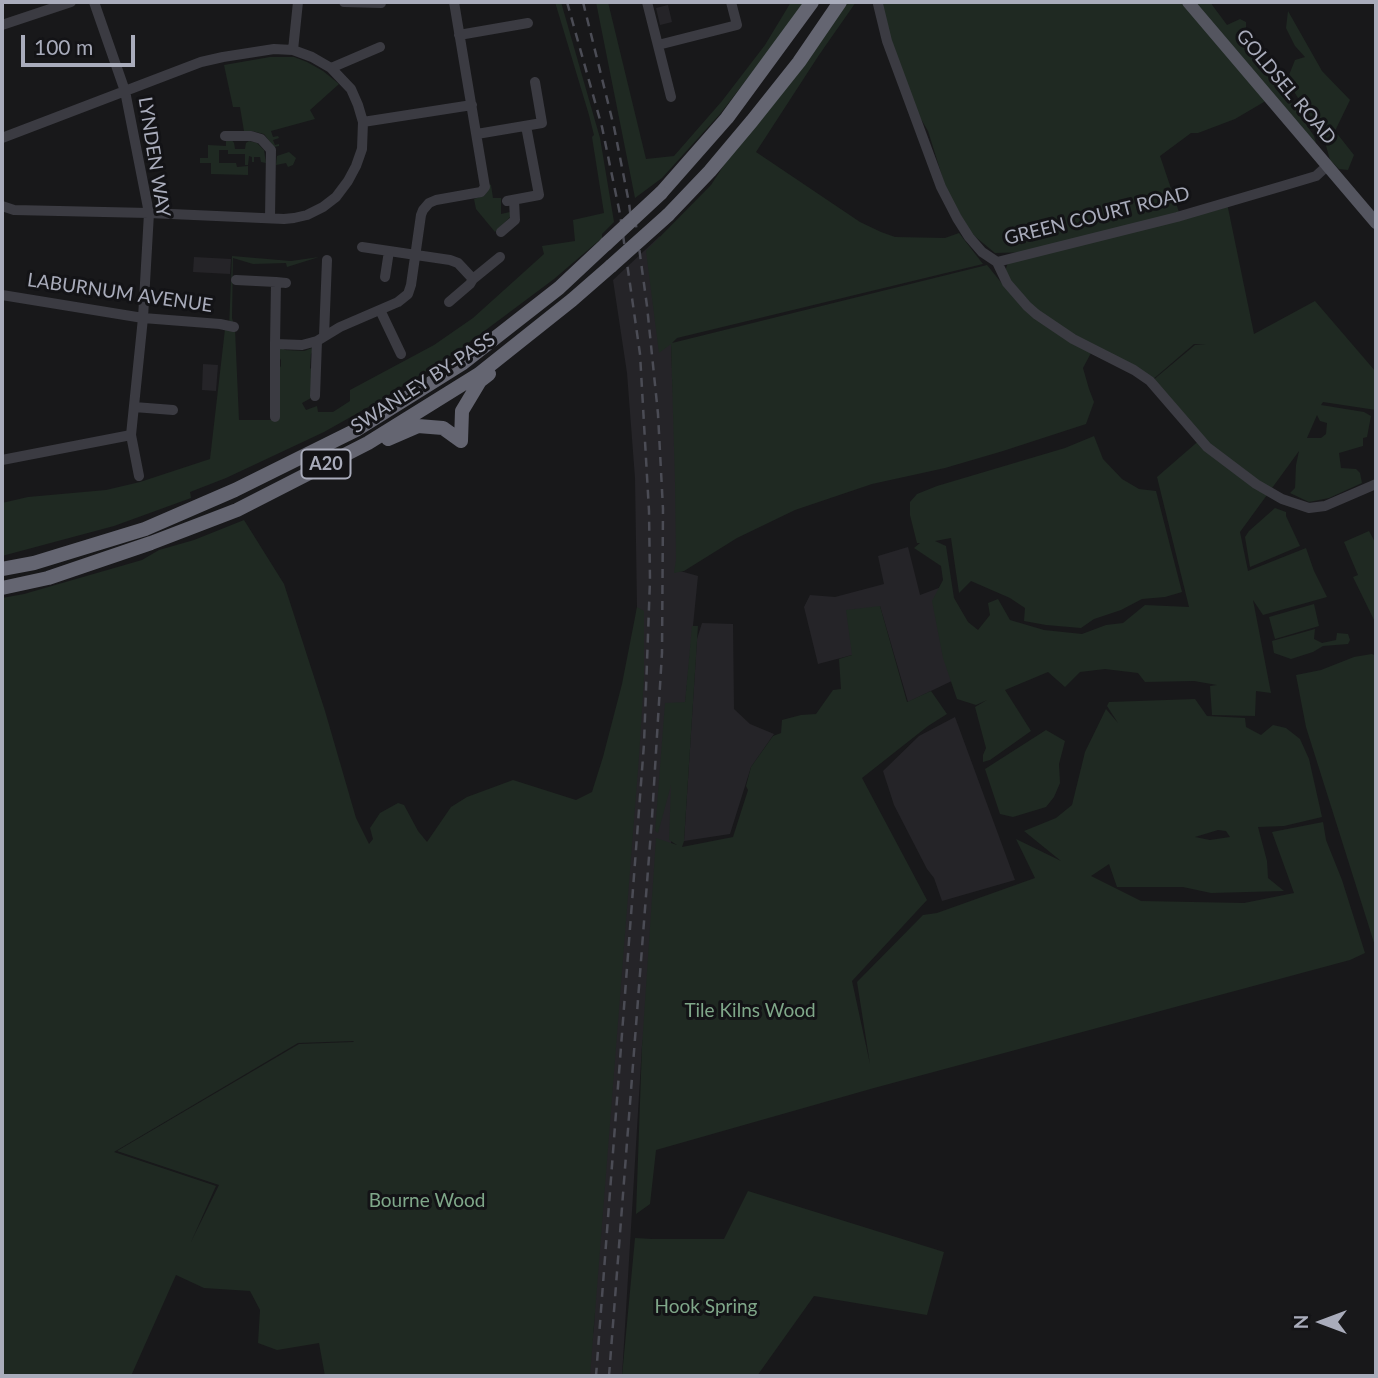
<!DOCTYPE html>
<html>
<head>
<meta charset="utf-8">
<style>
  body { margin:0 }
  #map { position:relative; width:1378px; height:1378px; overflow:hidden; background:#18181a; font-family:Lato,sans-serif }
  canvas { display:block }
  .frame { position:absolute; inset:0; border:4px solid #a9acbb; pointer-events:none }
  .north { position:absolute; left:1287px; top:1287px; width:70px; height:70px; -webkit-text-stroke:5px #131316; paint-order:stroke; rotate:270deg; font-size:19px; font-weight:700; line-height:28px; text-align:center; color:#a9acbb }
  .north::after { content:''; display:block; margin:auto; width:24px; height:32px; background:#a9acbb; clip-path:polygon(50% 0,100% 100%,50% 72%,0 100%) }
  .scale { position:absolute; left:21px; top:35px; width:114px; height:32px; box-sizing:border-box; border:4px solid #a9acbb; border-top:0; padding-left:9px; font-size:21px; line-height:24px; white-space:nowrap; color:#a9acbb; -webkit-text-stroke:5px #131316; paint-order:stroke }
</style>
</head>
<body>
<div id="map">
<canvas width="1378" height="1378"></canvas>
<div class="frame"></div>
<div class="north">N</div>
<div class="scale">100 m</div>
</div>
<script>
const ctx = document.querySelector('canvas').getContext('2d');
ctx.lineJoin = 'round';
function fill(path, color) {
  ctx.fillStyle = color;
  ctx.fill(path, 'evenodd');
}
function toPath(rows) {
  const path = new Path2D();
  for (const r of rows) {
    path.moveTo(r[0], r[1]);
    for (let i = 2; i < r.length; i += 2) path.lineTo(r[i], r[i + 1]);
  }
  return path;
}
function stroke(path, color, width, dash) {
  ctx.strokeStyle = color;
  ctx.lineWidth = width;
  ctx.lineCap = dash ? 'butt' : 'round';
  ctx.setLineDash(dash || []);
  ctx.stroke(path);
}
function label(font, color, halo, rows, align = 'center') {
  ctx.font = font + ' Lato,sans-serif';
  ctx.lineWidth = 6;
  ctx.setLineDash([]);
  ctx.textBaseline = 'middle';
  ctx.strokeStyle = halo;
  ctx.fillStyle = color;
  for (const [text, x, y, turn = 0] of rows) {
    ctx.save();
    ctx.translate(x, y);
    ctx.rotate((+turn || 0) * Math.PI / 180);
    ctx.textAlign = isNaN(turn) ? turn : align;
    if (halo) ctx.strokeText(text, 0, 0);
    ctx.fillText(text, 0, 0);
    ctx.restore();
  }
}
const built = toPath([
  [668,5,672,22,660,25,656,8],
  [660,236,671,343,680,571,698,576,670,853,642,1046,622,1376,587,1376,594,1327,598,1215,637,607,635,478,627,373,613,280],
  [194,257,231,259,230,274,193,272],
  [203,364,218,365,216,391,202,390],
  [908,547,920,595,944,586,958,678,908,702,880,606,852,655,818,664,804,607,810,595,835,597,884,584,878,556],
  [702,623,733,624,734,709,750,724,774,734,751,767,730,834,684,841,697,639],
  [955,717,1015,880,942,901,934,878,927,869,894,805,883,771,919,736]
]);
const green = toPath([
  [555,2,561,2,600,138,614,222,602,234,602,238,554,279,459,350,379,401,324,432,226,478,190,492,191,498,114,526,2,556,2,503,28,497,106,490,140,482,210,459,225,329,229,329,232,256,291,261,319,257,287,267,286,263,253,264,233,258,232,318,235,329,239,420,278,420,276,401,280,397,278,370,281,366,281,360,278,356,279,349,282,347,285,350,304,351,315,347,314,350,311,354,310,368,313,371,311,398,302,403,306,410,317,406,318,412,333,412,350,401,350,390,434,345,473,318,544,254,542,246,575,241,573,220,604,213,592,137,594,135,589,115],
  [596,2,608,2,646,159,674,156,722,101,765,45,791,2,804,2,770,49,720,114,662,178,635,198],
  [840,2,856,2,819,55,756,152,860,222,881,232,895,237,945,238,959,233,983,264,677,338,672,343,987,265,1004,286,1092,351,1083,368,1089,389,1094,402,1086,424,1003,451,945,468,872,484,795,510,737,538,684,571,674,573,676,560,675,482,671,344,659,353,646,251,711,185,752,122],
  [878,2,1187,2,1269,99,1235,119,1198,133,1191,133,1160,156,1180,215,1033,252,995,253,972,234,947,192,928,131,907,95],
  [1189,2,1210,2,1227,25,1240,19,1246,22,1246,42,1263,65,1275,73,1282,89,1314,136,1316,143],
  [1288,11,1322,71,1350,100,1335,131,1354,155,1348,170,1339,169,1330,160,1325,142,1318,125,1306,111,1287,80,1295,60,1305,57,1295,46,1286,28],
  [270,57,294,57,307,62,323,71,339,84,310,110,315,119,271,131,273,137,278,136,279,138,273,140,275,145,279,144,279,146,274,147,264,134,252,131,244,131,240,107,233,107,224,65],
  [226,140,232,140,234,143,235,149,245,149,246,143,249,141,257,143,264,150,266,163,261,162,260,157,254,157,254,162,252,162,252,157,249,156,248,165,245,165,245,154,228,154,228,150,219,150,219,163,236,163,237,167,248,166,248,175,211,174,211,163,200,163,200,158,208,158,208,145,226,146],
  [289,152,296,158,293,165,288,167,286,163,276,165,277,156],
  [489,184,491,185,493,198,501,198,501,214,510,212,510,217,495,232,476,209,474,199,485,195],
  [1227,203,1254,334,1315,301,1376,372,1376,410,1323,402,1321,405,1364,412,1371,416,1367,437,1363,438,1363,446,1339,453,1341,468,1356,469,1360,473,1362,483,1329,498,1309,502,1290,493,1295,488,1296,465,1299,451,1240,532,1248,571,1306,548,1314,571,1327,597,1263,615,1253,600,1271,693,1256,691,1255,716,1212,715,1210,686,1217,685,1194,681,1145,682,1138,673,1105,669,1080,672,1065,687,1048,672,1005,690,1031,731,990,760,983,762,983,755,986,748,975,707,987,700,976,705,957,699,943,658,932,601,943,580,941,566,914,548,920,543,917,543,910,515,910,502,917,494,937,486,1065,448,1094,436,1103,459,1122,479,1139,489,1156,491,1182,592,1165,597,1142,599,1121,610,1094,619,1081,628,1046,625,1024,621,1025,608,1010,598,971,581,959,593,951,538,935,541,946,546,954,598,968,622,978,630,990,615,988,603,998,599,1010,620,1044,630,1082,634,1106,625,1123,623,1145,605,1189,607,1157,477,1202,438,1152,381,1195,345,1206,344,1194,344,1151,381,1046,320,1004,274,1009,260],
  [1317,415,1320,421,1327,423,1326,434,1321,438,1307,438],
  [1275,508,1286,512,1286,516,1300,546,1250,567,1245,537,1249,531],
  [244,520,284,584,325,711,356,818,369,844,373,839,370,828,380,813,398,803,404,805,418,831,427,842,451,807,467,797,513,780,576,800,592,792,603,757,622,684,637,607,644,611,644,677,639,757,590,1376,325,1376,319,1343,277,1350,258,1343,260,1310,250,1291,204,1288,176,1275,131,1376,2,1376,2,598,24,594,142,560,159,550,194,540],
  [354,1041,353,1042,299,1044,117,1151,219,1185,191,1242,216,1186,114,1152,298,1043],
  [1369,531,1376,544,1376,624,1353,577,1358,575,1344,542],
  [1314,604,1319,626,1275,639,1269,617],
  [880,606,907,702,931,691,947,714,928,726,862,778,927,900,852,981,870,1064,857,982,923,915,937,913,1035,878,1016,839,1061,861,1024,831,1056,818,1072,805,1085,752,1106,709,1118,723,1107,706,1109,702,1195,699,1207,716,1245,718,1246,727,1261,735,1273,725,1286,728,1300,739,1309,759,1322,817,1284,826,1258,827,1267,861,1268,878,1284,891,1211,893,1183,887,1117,887,1109,864,1091,876,1141,901,1244,903,1294,893,1272,832,1323,822,1326,840,1342,880,1365,953,1350,960,874,1088,656,1150,650,1204,636,1214,642,1046,656,838,677,845,669,840,671,785,658,833,655,831,665,703,685,702,692,626,698,626,684,841,682,847,733,837,748,790,746,786,751,767,773,736,781,733,782,720,801,715,816,714,833,690,841,689,839,659,852,655,846,610],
  [1218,830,1226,831,1230,837,1210,840,1195,837],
  [1315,629,1314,639,1322,643,1336,640,1337,633,1348,634,1350,640,1348,644,1323,646,1313,652,1291,659,1274,653,1272,641],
  [1372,654,1376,656,1376,949,1306,727,1296,675,1321,670,1354,657],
  [1046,730,1065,741,1059,764,1060,783,1054,797,1046,807,1013,817,1000,814,985,769],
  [748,1191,944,1252,927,1315,814,1296,757,1376,622,1376,635,1238,652,1239,724,1239]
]);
const minor = toPath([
  [94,2,125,91,149,213,143,318,131,435,139,476],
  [344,2,381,3],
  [647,2,671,97],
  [878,4,887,41,941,187,957,218,969,237,982,252,997,262,1007,283,1027,306,1036,314,1073,339,1134,370,1150,381,1207,447,1256,484,1282,499,1309,508,1325,506,1376,484],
  [2,25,71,2],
  [459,35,528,23],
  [658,45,737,25,731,2],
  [293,50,298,2],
  [331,68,380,47],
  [363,122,472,105],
  [477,134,542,123,535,82],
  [225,136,251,136,261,139,271,150,270,218],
  [2,138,201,62,223,57,274,49,293,50,312,57,331,68,351,89,358,105,363,122,362,149,356,166,348,181,336,197,323,207,307,215,294,218,284,219,149,213,14,210,2,206],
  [507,201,539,195,526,126],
  [501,232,515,220,514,200],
  [362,247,450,260,458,263,473,279],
  [997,262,1177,217,1286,185,1316,176,1327,166],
  [385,277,389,251],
  [236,280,276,282],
  [2,295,143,318,220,324,234,327],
  [449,302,470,284,473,279,500,257],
  [380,310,401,354],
  [324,336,327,260],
  [275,344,276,282,286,283],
  [315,396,317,341,340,327,398,302,408,294,411,285,421,215,423,210,429,203,436,200,481,192,485,187,454,2],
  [134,407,173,410],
  [275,417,275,344,302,345,317,341],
  [2,460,131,435]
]);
const major = toPath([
  [1188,2,1376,223]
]);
const highway = toPath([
  [661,193,727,118,812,2],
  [668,215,710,171,752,121,799,62,840,2],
  [388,439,418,426,443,428,461,441],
  [461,441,462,411,480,381,489,374],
  [2,569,34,563,145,529,235,490,356,430,463,363,559,288,606,244],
  [2,588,48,578,151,543,237,510,368,443,479,374,572,300,611,266]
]);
const rail = toPath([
  [567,2,602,127,620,214,640,354,649,511,650,580,644,744,596,1376],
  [583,2,614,127,629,203,632,227],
  [609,1376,652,818,662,653,663,509,658,414,647,306,635,218]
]);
const highwayBridge = toPath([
  [606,244,661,193],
  [611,266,668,215]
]);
const shields = [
  [326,464,49]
];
const shieldNames = [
  ["A20",326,464]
];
const streetNames = [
  ["GOLDSEL ROAD",1286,87,50],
  ["LYNDEN WAY",154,157,81],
  ["GREEN COURT ROAD",1097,216,-14],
  ["LABURNUM AVENUE",120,293,8],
  ["SWANLEY BY-PASS",423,383,-33]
];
const parkNames = [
  ["Tile Kilns Wood",750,1011],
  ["Bourne Wood",427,1201],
  ["Hook Spring",706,1307]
];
fill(built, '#252428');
fill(green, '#1f2922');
stroke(minor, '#3b3b42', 10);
stroke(major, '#54555f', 12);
stroke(highway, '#646571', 14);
stroke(rail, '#4b4c55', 2.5, [9, 7]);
stroke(highwayBridge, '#646571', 14);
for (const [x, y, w] of shields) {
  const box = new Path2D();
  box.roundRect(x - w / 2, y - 14.5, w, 29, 5);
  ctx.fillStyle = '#131316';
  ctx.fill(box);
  stroke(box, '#a9acbb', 2);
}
label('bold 18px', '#a9acbb', null, shieldNames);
label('19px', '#a9acbb', '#131316', streetNames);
label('19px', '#7fa789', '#131316', parkNames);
</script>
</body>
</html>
